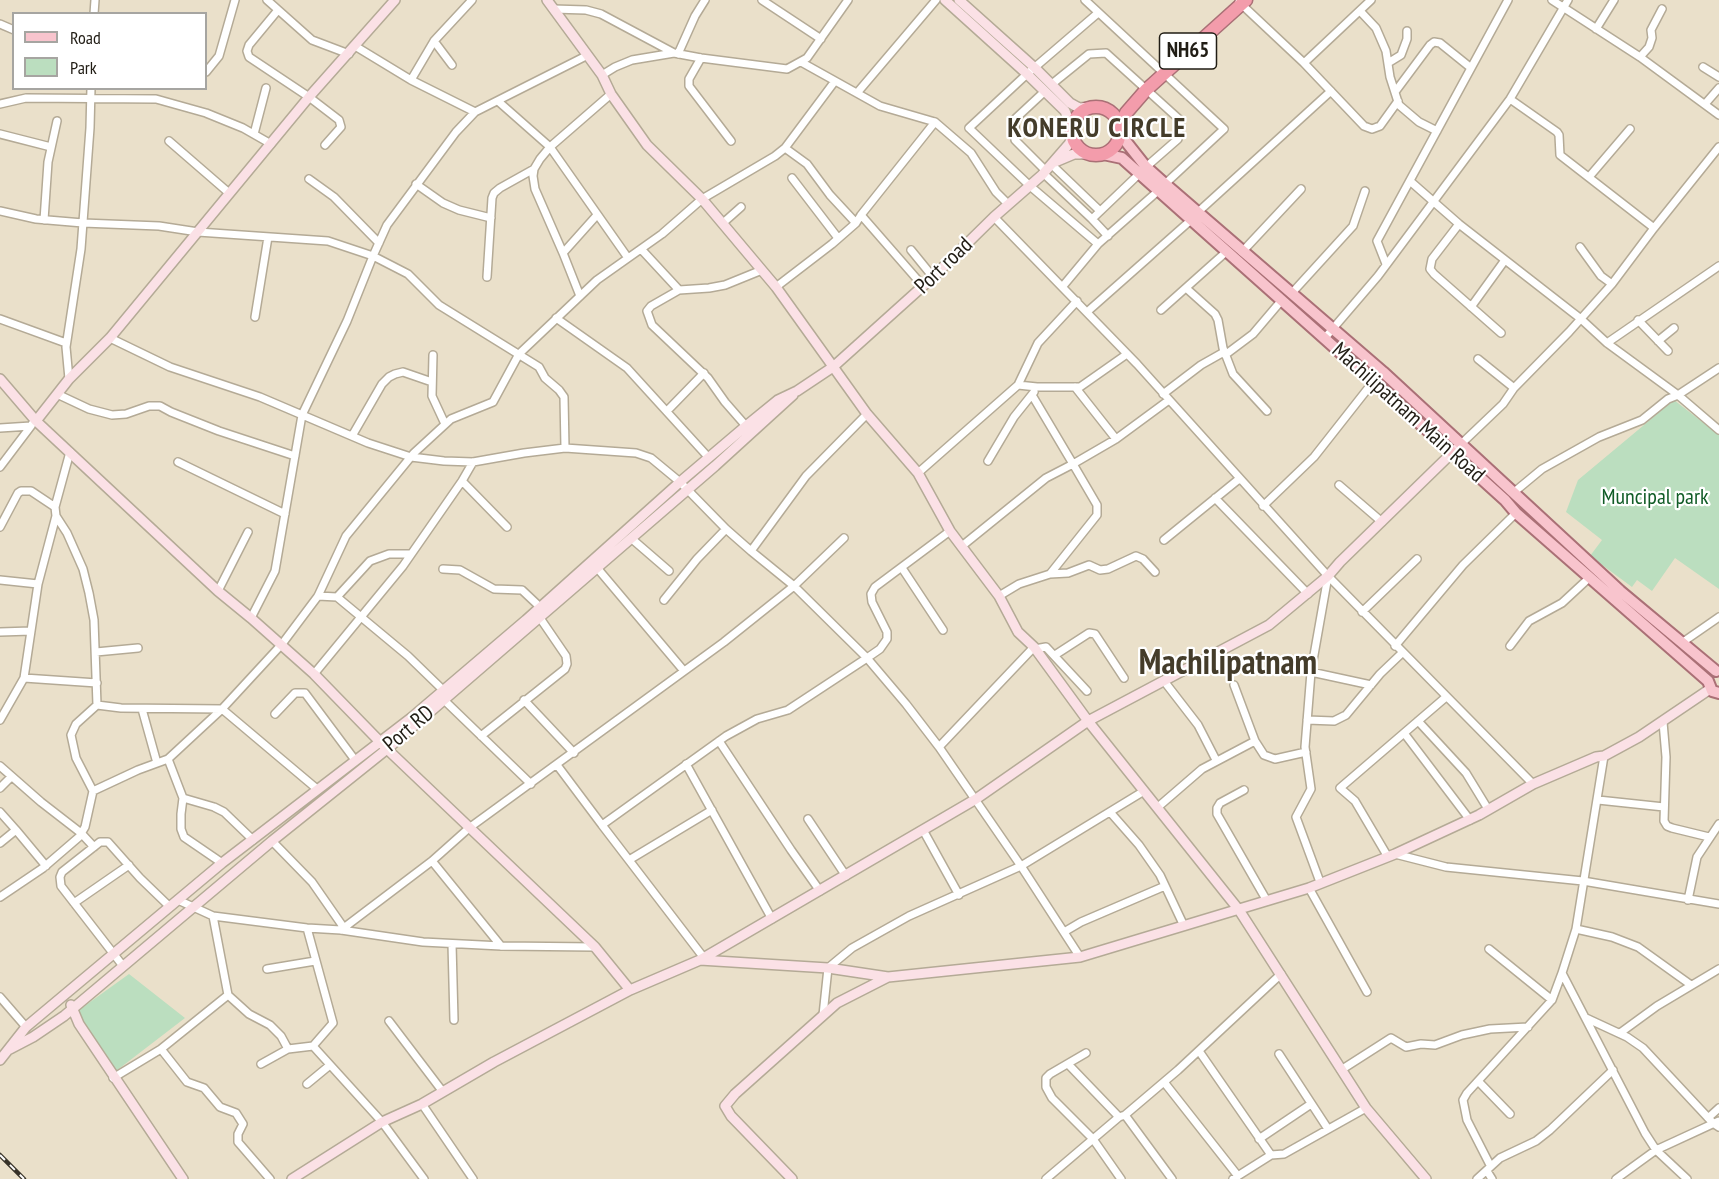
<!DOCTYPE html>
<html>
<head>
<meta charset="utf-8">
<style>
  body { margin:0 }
  #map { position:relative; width:1719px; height:1179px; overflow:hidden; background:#eae0ca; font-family:"PT Sans Narrow",sans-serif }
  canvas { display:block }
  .legend { position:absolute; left:12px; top:12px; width:195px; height:78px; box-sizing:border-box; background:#fff; border:2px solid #a6a5a1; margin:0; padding:8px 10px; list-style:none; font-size:18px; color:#211d15 }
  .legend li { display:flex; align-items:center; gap:12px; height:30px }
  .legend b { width:30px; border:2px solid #a6a5a1 }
</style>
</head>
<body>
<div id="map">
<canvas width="1719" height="1179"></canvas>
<ul class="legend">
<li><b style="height:8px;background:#f8c4cd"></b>Road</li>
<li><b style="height:16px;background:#bbdebf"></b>Park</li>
</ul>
</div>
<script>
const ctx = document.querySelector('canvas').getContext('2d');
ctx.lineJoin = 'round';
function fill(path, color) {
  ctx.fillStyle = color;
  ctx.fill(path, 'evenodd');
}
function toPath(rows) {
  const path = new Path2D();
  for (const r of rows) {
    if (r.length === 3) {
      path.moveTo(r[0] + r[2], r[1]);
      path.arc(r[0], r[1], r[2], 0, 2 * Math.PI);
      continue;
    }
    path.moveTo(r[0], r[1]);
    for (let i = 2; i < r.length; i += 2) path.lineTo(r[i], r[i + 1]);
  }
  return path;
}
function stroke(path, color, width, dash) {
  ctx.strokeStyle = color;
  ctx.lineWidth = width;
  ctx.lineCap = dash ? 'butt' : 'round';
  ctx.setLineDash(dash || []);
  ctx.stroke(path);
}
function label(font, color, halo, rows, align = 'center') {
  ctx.font = font + ' "PT Sans Narrow",sans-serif';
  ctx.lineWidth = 4.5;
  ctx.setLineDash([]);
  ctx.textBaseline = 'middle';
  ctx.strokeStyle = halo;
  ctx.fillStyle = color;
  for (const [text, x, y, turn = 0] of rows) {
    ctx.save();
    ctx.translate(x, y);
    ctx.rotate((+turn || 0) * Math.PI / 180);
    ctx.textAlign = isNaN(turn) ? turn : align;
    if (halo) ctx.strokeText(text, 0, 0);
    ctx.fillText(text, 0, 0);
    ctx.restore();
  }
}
const green = toPath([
  [1674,400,1719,435,1719,589,1675,558,1652,591,1637,580,1632,587,1590,556,1602,540,1566,512,1578,480],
  [129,974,185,1018,116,1071,81,1019,79,1010]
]);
const street = toPath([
  [267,0,312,40,349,54],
  [762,0,821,39],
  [1085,0,1224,129,1165,184],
  [1371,0,1304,63,1364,126,1372,129,1380,126,1398,101],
  [1552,0,1640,57,1719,115],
  [1239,2,1304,63],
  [553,9,586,10,601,14,674,53,632,60,615,67,602,75],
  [278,10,249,45,247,51,249,57,309,97,339,120,341,127,325,145],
  [1360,11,1376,28,1386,51,1390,77,1399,105,1419,122,1437,131],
  [1098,13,1027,74,969,128,1030,186,1098,244],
  [94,14,95,0],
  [0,24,14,30],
  [1596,29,1614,0],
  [355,46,411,80,475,112],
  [674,53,701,58,787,69,807,58,848,0],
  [678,54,695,16,705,0],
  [1640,57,1649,47,1652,38,1651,30,1662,9],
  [701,58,689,79,689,86,731,141],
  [801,62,880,106,935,122,971,153,996,192,1008,204],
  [1388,63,1401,55,1407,39,1407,31],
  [452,65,434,41,472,0],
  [1703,67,1719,77],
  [206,72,219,56,235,0],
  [411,80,434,41],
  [1052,84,1089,54,1106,53,1180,120,1178,139,1146,167],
  [1044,92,1015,119,1015,140,1046,171],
  [1395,92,1430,45,1434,42,1440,43,1471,68],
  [857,93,936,0],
  [1510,99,1557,132,1559,135,1560,155,1654,228],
  [499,102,550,147,628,258],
  [0,104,26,98,156,99,206,113,243,128,271,144],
  [1705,104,1719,88],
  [0,134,51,147],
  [254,134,266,88],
  [169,141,229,193],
  [785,148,807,164,830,195,856,223],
  [1051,164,1099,210],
  [1043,173,1092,219,1139,174],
  [1589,177,1630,129],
  [792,178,838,238],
  [309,179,334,197,379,243],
  [1410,181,1459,224,1581,319,1607,343,1678,395,1668,399,1642,420,1599,437,1542,469,1513,493],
  [416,184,443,203,459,210,491,218],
  [0,211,36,219,83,223,159,226,198,232,328,241,373,256,387,225,456,132,475,112,586,56],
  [1197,213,1331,91],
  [597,215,563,253,535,189,533,176,534,169,540,159,550,147,611,94],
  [994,217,1137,364,1328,576,1533,784],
  [1092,219,1108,236],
  [44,220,48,162,57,121],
  [723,223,741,207],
  [1459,224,1432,259,1430,269,1434,274,1501,333],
  [1580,247,1601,276,1612,284],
  [641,249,679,290],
  [911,250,933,277],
  [1242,252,1301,189],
  [563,253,580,296],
  [1386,264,1377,241,1508,0],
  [487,277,492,198,494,193,500,188,534,169],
  [923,286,861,215,935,122],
  [1063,286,1098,244,1158,191],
  [776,287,832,244,856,223,861,215],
  [1186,288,1215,314,1218,320,1223,348,1233,374,1267,411],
  [1291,294,1353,226,1365,191],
  [1471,307,1505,260],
  [1161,310,1226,252],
  [1087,312,1191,220],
  [255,317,268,237],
  [556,318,627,368,709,458],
  [0,319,66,343],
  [1638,320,1668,351],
  [110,338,170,367,260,397,368,443,411,457,444,461,473,462,524,453,565,448,636,453,651,458,680,482,726,529,751,551],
  [1324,339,1378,276,1510,99,1568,0],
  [1658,341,1674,328],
  [1607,343,1719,266],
  [433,355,432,396,445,424],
  [1225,355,1253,334,1281,301],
  [1478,359,1514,388],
  [1719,368,1678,395,1719,430],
  [69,379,66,347,81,249,90,128,91,88],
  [1018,385,1037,387,1080,387,1127,354],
  [1075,387,1116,439],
  [57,394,89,409,112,415,126,414,149,406,160,406,171,412,219,431,295,456],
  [1163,394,1201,365,1224,352],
  [667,411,704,373],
  [746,426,725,402,708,378,652,325,647,311,651,306,679,290,709,288,725,285,762,270],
  [0,428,31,426,32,424],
  [352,436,382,384,389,377,395,374,403,372,432,382],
  [1460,445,1503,404,1514,388,1569,332,1612,284,1654,228,1719,147],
  [70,452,55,507,56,516,67,533,83,569,89,593,94,620,97,705,121,708,222,709,317,789],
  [988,461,1014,417,1034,392],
  [178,462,285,514],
  [0,467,31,426],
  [918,473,1018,385,1038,343,1077,301],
  [462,481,507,527],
  [1339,485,1382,522],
  [1215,498,1308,594],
  [1263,506,1314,457,1373,382],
  [56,516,38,584,24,678,97,683],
  [0,527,18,493,21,491,31,491,55,507],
  [950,531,875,587,871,594,872,602,887,632,887,639,880,649,867,658,906,704,939,747,1034,647],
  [632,539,669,571],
  [1164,540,1239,479],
  [962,546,1046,478,1073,464,1032,395],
  [902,568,943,630],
  [443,569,460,570,494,589,522,590,540,607],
  [598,569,684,671],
  [1050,574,1068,573,1089,565,1100,570,1108,569,1136,556,1143,559,1155,572],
  [0,580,38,584],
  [218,591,248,532],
  [318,596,337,597,408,656,443,690],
  [999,596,1019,584,1050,574,1097,515,1097,505,1073,464,1116,439,1169,400],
  [337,597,370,561,389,554,411,554],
  [664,600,697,559,726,529],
  [1362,612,1417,559],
  [251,618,275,571,302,415,347,321,373,256,408,274,439,305,539,367,545,378,559,390,564,397,565,448],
  [0,632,31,631],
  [1683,642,1719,617],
  [1395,646,1463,565,1516,513],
  [1510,646,1529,621,1562,603,1589,578],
  [1035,649,1046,647,1087,691],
  [96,652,138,648],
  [1055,655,1089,633,1095,634,1124,678],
  [1311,672,1371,685],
  [314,674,403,566,462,481,473,462],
  [1164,681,1198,725,1216,760],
  [1234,685,1255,741,1264,755,1275,759,1306,752],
  [444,700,531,784],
  [524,700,574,753],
  [142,709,157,763],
  [275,714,295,693,305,693,355,760],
  [0,720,24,678],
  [1307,720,1334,721,1346,715,1380,674,1402,653],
  [1418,721,1466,773,1488,809],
  [1663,722,1666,757,1664,821,1667,826,1672,828,1709,837],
  [1404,733,1470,820],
  [481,736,565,669,567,664,566,656,540,618],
  [719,741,791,850,820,891],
  [939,747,1021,866,1080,957],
  [1604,756,1576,929,1562,973,1645,1133,1656,1150,1687,1179],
  [168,759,183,798,181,814,181,829,184,837,222,863],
  [686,764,772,919],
  [557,765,602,825,726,736,757,719,788,710,867,658,794,586,751,551,806,476,867,414],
  [0,766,41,802,81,833,94,847],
  [0,788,11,777],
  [1244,790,1220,803,1217,808,1217,814,1267,901],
  [93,791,76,758,71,735,76,724,97,705],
  [183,798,214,807,224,812,253,840],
  [1598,800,1664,807],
  [1158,807,1202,769,1255,741],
  [0,812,16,830,0,843],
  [1110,812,1139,845,1160,875,1184,926],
  [808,819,846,876],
  [602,825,704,958],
  [16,830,46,866],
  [923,830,959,895],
  [272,841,312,882,344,928],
  [1395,854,1446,867,1583,881,1719,904],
  [1388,857,1355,801,1340,788,1446,697],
  [629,860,712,810],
  [432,861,501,946],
  [1320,882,1296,817,1311,789,1305,747,1311,672,1328,576],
  [1309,888,1367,992],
  [0,897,43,868,79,837,85,827,93,791,138,770,168,759,222,709,282,644,318,596,346,536,414,453,451,419,493,402,519,354,597,280,662,234,702,199,775,156,785,148,835,81],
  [178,900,213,916,307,928,341,930,423,942,501,946,595,947],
  [1688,900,1697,857,1719,824],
  [74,903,129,865],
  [307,928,333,1023,313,1046,382,1122,424,1179],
  [1576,929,1612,937,1638,947,1691,985],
  [341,930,432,861,469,828,724,642,794,586,844,538],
  [1064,932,1081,922,1165,886],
  [452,944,454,1020],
  [1489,949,1552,1000],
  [123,966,61,886,60,877,62,872,100,842,108,842,140,878,170,907],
  [267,969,315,961],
  [228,995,249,1014,270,1025,281,1036,288,1049],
  [0,997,26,1027],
  [823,1015,828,968,852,948,909,916,1021,866,1144,791],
  [1586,1018,1627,1037,1643,1048,1713,1123,1719,1127],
  [389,1021,443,1092],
  [1620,1033,1657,1006,1719,969],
  [161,1049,187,1082,204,1088,220,1107,236,1113,243,1124,238,1134,238,1142,270,1179],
  [1199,1051,1271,1155,1284,1154,1366,1108],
  [1086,1053,1050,1074,1046,1078,1046,1087,1052,1098,1093,1139,1121,1179],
  [1279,1054,1328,1129],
  [261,1064,288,1049,313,1046],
  [1068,1064,1119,1117],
  [1341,1070,1391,1038,1406,1047,1421,1044,1435,1045,1462,1035,1490,1029,1528,1027],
  [113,1078,161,1049,228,995,213,916],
  [1478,1081,1510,1114],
  [1164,1082,1238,1176],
  [307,1084,330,1065],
  [422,1104,473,1179],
  [1125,1115,1172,1179],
  [1708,1118,1719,1108],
  [1259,1139,1311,1104],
  [1490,1165,1467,1120,1463,1100,1467,1093,1552,1000,1562,973],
  [1487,1171,1492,1179],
  [1046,1179,1119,1117,1125,1115,1178,1070,1281,974],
  [1233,1179,1271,1155],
  [1477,1179,1500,1158,1536,1141,1550,1130,1613,1070],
  [1616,1179,1656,1150,1719,1121]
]);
const secondary = toPath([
  [547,0,602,75,611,94,647,145,702,199,776,287,867,414,918,473,950,531,999,596,1018,632,1034,647,1088,721,1239,910,1366,1108,1426,1179],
  [945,0,1027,74,1065,111,1072,128],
  [959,0,1035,68,1070,103,1079,108,1090,107],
  [1055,162,1074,154,1088,154],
  [0,379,36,421,218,591,251,618,314,674,387,749,595,947,630,990,700,960,828,968,888,977],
  [36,421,69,379,110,338,309,97,395,0],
  [700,960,976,799,1088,721,1269,625,1328,576,1340,562,1456,449],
  [71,1005,79,1024,183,1179],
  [10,1049,33,1037,64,1016,272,841,387,749,715,466,793,395],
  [0,1060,26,1027,222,863,411,718,526,620,680,482,746,426,778,400,797,391,833,367,933,277,994,217,1042,175,1069,144,1073,136],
  [292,1179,382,1122,422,1104,494,1062,630,990],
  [792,1179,731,1116,725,1106,735,1094,837,1003,888,977,1080,957,1309,888,1395,854,1479,815,1533,784,1596,757,1604,756,1639,737,1710,689]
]);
const primary = toPath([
  [1120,134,1146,167,1165,184,1383,372,1620,591,1716,671],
  [1103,154,1122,158,1453,453,1505,500,1516,513,1708,681,1712,691,1719,693]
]);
const highway = toPath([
  [1096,131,24],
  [1120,127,1126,113,1146,90,1246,0]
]);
const rail = toPath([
  [0,1155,24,1179]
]);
const shields = [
  [1188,51,57]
];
const shieldNames = [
  ["NH65",1188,51]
];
const streetNames = [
  ["Port road",944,266,-44],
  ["Machilipatnam Main Road",1408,413,42],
  ["Port RD",409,729,-40]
];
const parkNames = [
  ["Muncipal park",1655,498]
];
const districtNames = [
  ["KONERU CIRCLE",1097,129]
];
const townNames = [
  ["Machilipatnam",1228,664]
];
fill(green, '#bbdebf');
stroke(street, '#b4aa96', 10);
stroke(secondary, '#b4aa96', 12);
stroke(primary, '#aa7076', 14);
stroke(highway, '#aa7076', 15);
stroke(street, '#fff', 7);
stroke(secondary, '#fbe1e6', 9);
stroke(primary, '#f8c4cd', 10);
stroke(highway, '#f39cab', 12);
stroke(rail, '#373228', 4.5);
stroke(rail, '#fff', 2, [7]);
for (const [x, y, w] of shields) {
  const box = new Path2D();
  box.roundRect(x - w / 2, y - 18, w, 36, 4.5);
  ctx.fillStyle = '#fff';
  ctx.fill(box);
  stroke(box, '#211d15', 1.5);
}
label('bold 21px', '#211d15', null, shieldNames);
label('22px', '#211d15', '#fff', streetNames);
label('22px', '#115c27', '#fff', parkNames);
ctx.letterSpacing = '1.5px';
label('bold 28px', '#443c2a', '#fff', districtNames);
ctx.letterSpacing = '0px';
label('bold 34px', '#443c2a', '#fff', townNames);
</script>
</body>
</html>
